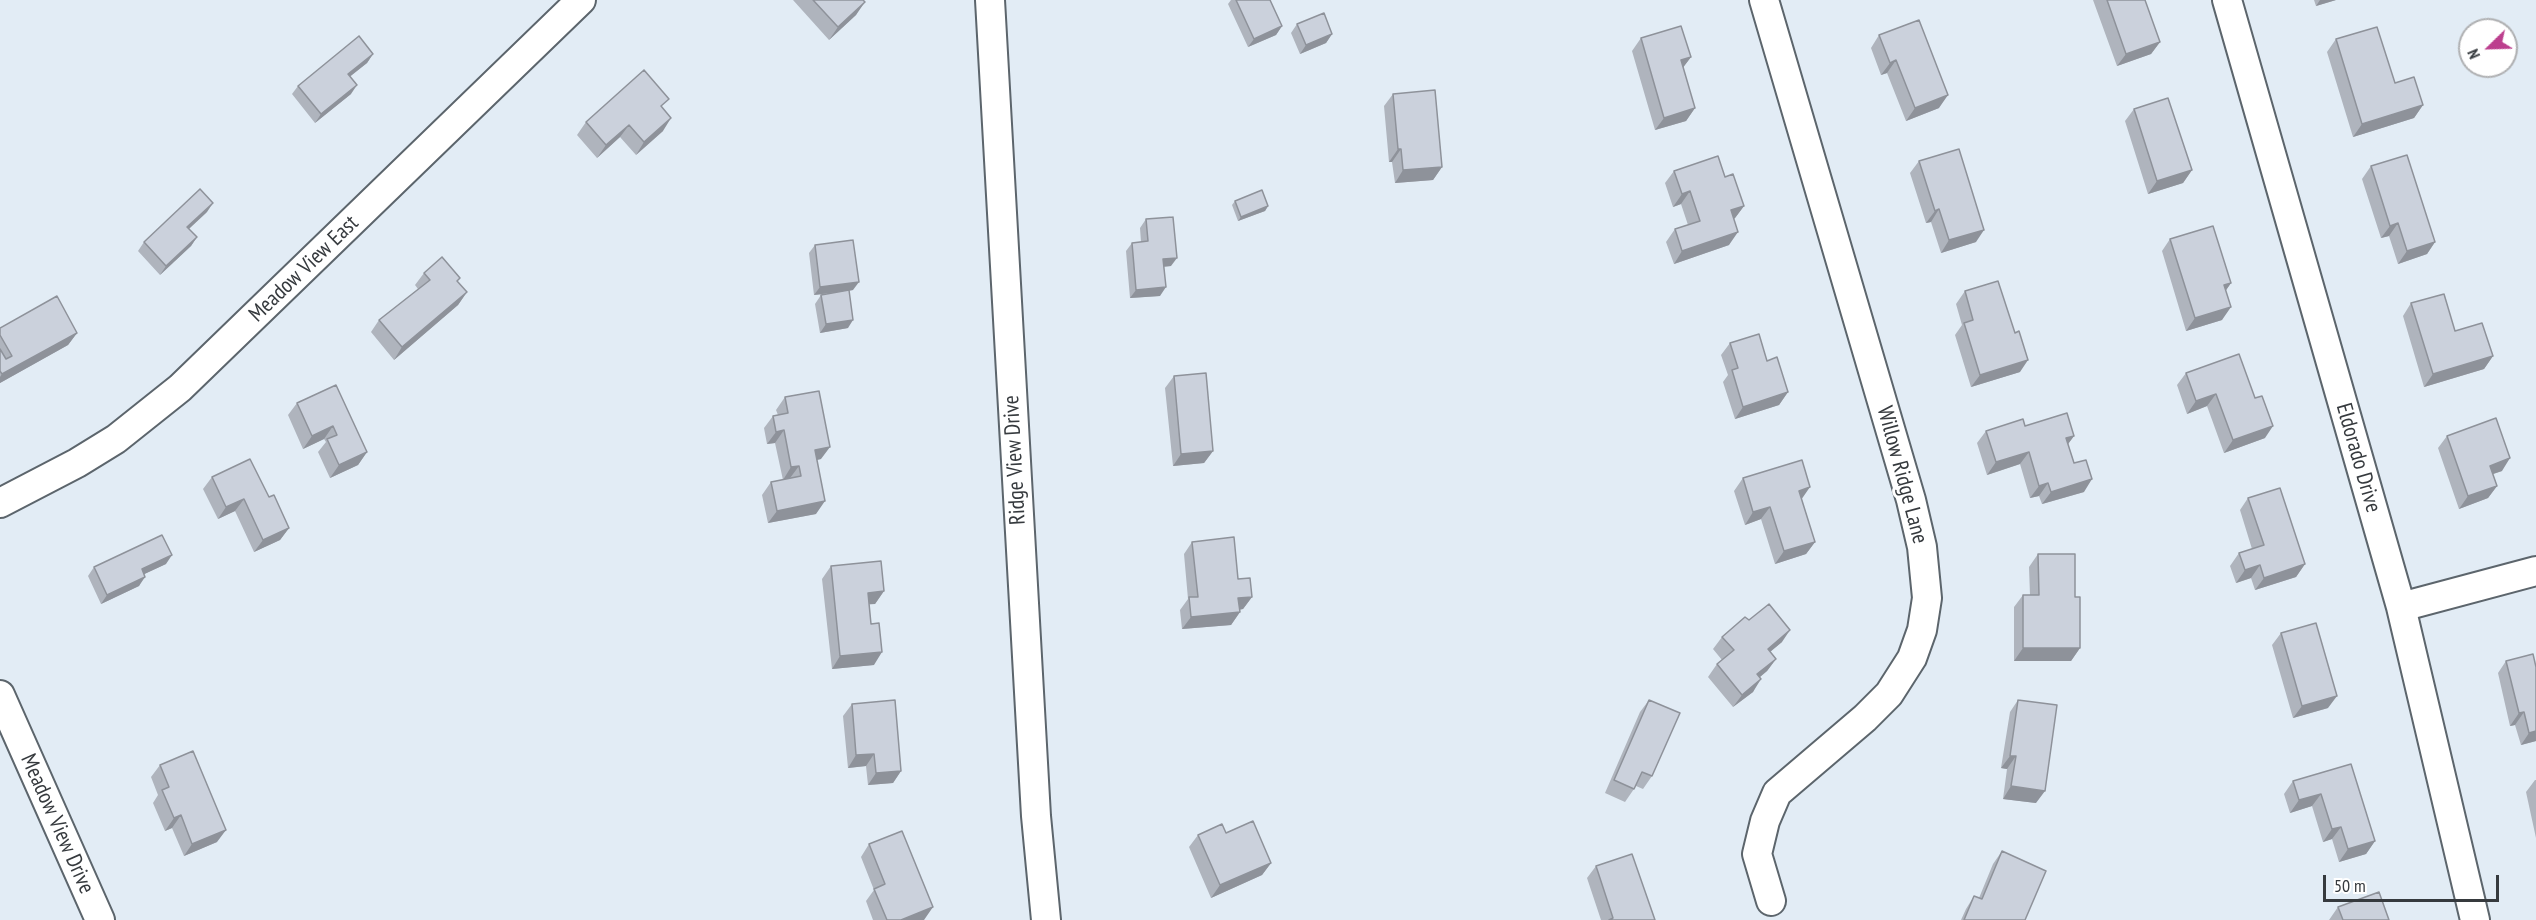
<!DOCTYPE html>
<html>
<head>
<meta charset="utf-8">
<style>
  body { margin:0 }
  #map { position:relative; width:2536px; height:920px; overflow:hidden; background:#e2ecf5; font-family:"PT Sans Narrow",sans-serif }
  canvas { display:block }
  .north { position:absolute; left:2458px; top:18px; width:60px; height:60px; box-sizing:border-box; background:#fff; border:2px solid #afb0b2; border-radius:50%; rotate:247deg; font-size:16px; font-weight:700; line-height:24px; text-align:center; color:#363a3e }
  .north::after { content:''; display:block; margin:auto; width:21px; height:27px; background:#bc3f8e; clip-path:polygon(50% 0,100% 100%,50% 72%,0 100%) }
  .scale { position:absolute; left:2323px; top:875px; width:176px; height:27px; box-sizing:border-box; border:3px solid #363a3e; border-top:0; padding-left:8px; font-size:18px; line-height:21px; white-space:nowrap; color:#363a3e; -webkit-text-stroke:4px #fff; paint-order:stroke }
</style>
</head>
<body>
<div id="map">
<canvas width="2536" height="920"></canvas>
<div class="north">N</div>
<div class="scale">50 m</div>
</div>
<script>
const ctx = document.querySelector('canvas').getContext('2d');
ctx.lineJoin = 'round';
function toPath(rows) {
  const path = new Path2D();
  for (const r of rows) {
    path.moveTo(r[0], r[1]);
    for (let i = 2; i < r.length; i += 2) path.lineTo(r[i], r[i + 1]);
  }
  return path;
}
function stroke(path, color, width, dash) {
  ctx.strokeStyle = color;
  ctx.lineWidth = width;
  ctx.lineCap = dash ? 'butt' : 'round';
  ctx.setLineDash(dash || []);
  ctx.stroke(path);
}
function fill(path, color) {
  ctx.fillStyle = color;
  ctx.fill(path, 'evenodd');
}
function label(font, color, halo, rows, align = 'center') {
  ctx.font = font + ' "PT Sans Narrow",sans-serif';
  ctx.lineWidth = 6;
  ctx.setLineDash([]);
  ctx.textBaseline = 'middle';
  ctx.strokeStyle = halo;
  ctx.fillStyle = color;
  for (const [text, x, y, turn = 0] of rows) {
    ctx.save();
    ctx.translate(x, y);
    ctx.rotate((+turn || 0) * Math.PI / 180);
    ctx.textAlign = isNaN(turn) ? turn : align;
    if (halo) ctx.strokeText(text, 0, 0);
    ctx.fillText(text, 0, 0);
    ctx.restore();
  }
}
const minor = toPath([
  [990,0,1036,816,1046,920],
  [1764,0,1911,500,1922,547,1927,598,1922,630,1912,658,1889,694,1865,718,1777,793,1765,821,1757,854,1771,901],
  [2227,0,2401,607,2475,920],
  [0,503,77,463,116,439,180,388,581,0],
  [2401,607,2536,571],
  [0,695,100,920]
]);
const wall = toPath([
  [793,0,863,0,856,15,829,40],
  [1231,0,1270,0,1282,26,1276,35,1248,47,1228,4],
  [2093,0,2145,0,2160,42,2151,54,2117,66],
  [2314,0,2336,0,2316,6],
  [1297,24,1332,34,1326,43,1300,54,1291,33],
  [1879,35,1939,108,1906,121,1887,73,1881,75,1871,48],
  [1641,38,1691,57,1683,67,1695,108,1686,121,1655,130,1632,51],
  [2336,39,2423,105,2414,118,2353,137,2327,52],
  [373,54,367,63,350,76,351,94,315,123,292,94,298,86],
  [1393,94,1442,167,1433,180,1395,183,1392,162,1389,162,1384,106],
  [663,108,663,131,636,155,620,137,597,158,577,135,586,122],
  [2134,109,2192,170,2183,183,2148,194,2125,121],
  [1919,161,1976,242,1941,253,1931,222,1926,223,1910,173],
  [2371,166,2435,242,2427,254,2398,264,2389,236,2381,238,2362,179],
  [1674,171,1725,177,1744,206,1735,218,1734,219,1729,245,1674,264,1666,242,1675,229,1688,225,1681,204,1673,207,1665,183],
  [1235,201,1268,206,1265,211,1238,221,1232,205],
  [207,212,189,229,197,237,191,246,160,275,138,251,144,242],
  [1146,219,1171,266,1164,267,1160,296,1130,298,1126,251,1132,243,1141,242,1140,228],
  [2170,239,2231,283,2226,290,2222,320,2186,331,2162,251],
  [815,245,853,290,849,291,848,328,820,333,815,304,821,295,835,293,814,295,809,253],
  [424,273,460,278,457,281,467,292,458,305,394,360,371,332,379,320,418,289,415,285],
  [1965,291,2020,372,1971,387,1955,335,1962,325,1956,304],
  [2411,303,2493,356,2484,369,2424,387,2403,316],
  [0,328,77,333,68,345,0,383],
  [1730,343,1767,361,1788,392,1779,405,1735,419,1723,382,1728,375,1721,355],
  [2186,373,2255,398,2265,438,2224,453,2207,406,2187,414,2177,385],
  [1174,376,1213,451,1204,463,1173,466,1165,388],
  [336,385,367,452,358,465,330,478,318,452,326,442,324,439,303,449,288,415,297,403],
  [785,397,821,459,817,460,816,514,768,523,762,495,771,482,783,480,775,443,767,444,764,428,773,416,778,415,776,410],
  [2025,426,2074,436,2068,444,2084,492,2042,504,2039,496,2030,498,2020,464,1987,475,1977,443,1986,431],
  [2447,436,2502,471,2493,474,2497,486,2488,498,2459,509,2438,448],
  [212,477,269,497,289,528,280,540,254,552,235,511,218,519,203,489],
  [1743,478,1802,500,1815,542,1806,554,1775,564,1761,519,1745,525,1734,491],
  [2248,498,2305,564,2296,577,2255,590,2251,578,2236,583,2230,566,2239,553,2252,549,2240,510],
  [1192,542,1238,579,1252,597,1243,609,1239,610,1240,612,1231,625,1182,629,1180,610,1188,599,1184,554],
  [2038,554,2075,597,2080,648,2071,661,2014,661,2014,607,2023,595,2030,595,2029,567],
  [166,564,144,574,139,586,101,604,88,576,94,567],
  [831,566,884,591,875,604,869,604,874,665,832,669,822,579],
  [1749,620,1782,642,1770,652,1776,659,1767,671,1760,677,1753,692,1733,707,1708,677,1717,664,1722,660,1713,649,1722,637],
  [2281,633,2328,708,2293,718,2272,645],
  [2506,661,2536,667,2536,741,2521,745,2515,725,2510,726,2498,673],
  [1649,700,1652,776,1643,789,1636,786,1625,802,1605,793,1640,712],
  [2018,700,2036,803,2003,799,2007,769,2001,768,2010,712],
  [852,704,901,771,893,783,868,785,866,766,848,768,843,716],
  [2351,764,2375,841,2366,854,2339,862,2332,839,2323,842,2312,806,2290,813,2284,794,2293,781],
  [160,765,217,842,184,856,172,828,165,831,153,803,158,795,151,777],
  [2535,780,2536,780,2536,838,2526,792],
  [1226,833,1271,863,1262,875,1211,898,1189,847,1198,835],
  [869,844,924,920,873,920,866,901,874,890,861,857],
  [2002,851,2025,920,1961,920,1966,909,1974,896,1979,898,1993,864],
  [1596,866,1655,920,1601,920,1587,878],
  [2338,907,2389,920,2329,920]
]);
const shadedWall = toPath([
  [2320,0,2336,0,2316,6],
  [865,2,856,15,829,40,838,27],
  [1282,26,1276,35,1248,47,1254,39],
  [1332,34,1326,43,1300,54,1306,45],
  [2160,42,2151,54,2117,66,2126,54],
  [373,54,367,63,342,83,348,74],
  [1691,57,1682,69,1681,60],
  [1896,60,1887,73,1881,75,1890,63],
  [357,85,351,94,315,123,321,114],
  [1948,95,1939,108,1906,121,1915,108],
  [2423,105,2414,118,2353,137,2362,124],
  [1695,108,1686,121,1655,130,1664,118],
  [671,118,663,131,636,155,644,142],
  [629,125,620,137,597,158,606,145],
  [1398,149,1401,149,1392,162,1389,162],
  [1442,167,1433,180,1395,183,1403,170],
  [2192,170,2183,183,2148,194,2157,181],
  [1690,191,1681,204,1673,207,1682,194],
  [213,203,207,212,181,236,187,227],
  [1268,206,1265,211,1238,221,1241,217],
  [1744,206,1735,218,1722,223,1731,210],
  [1939,209,1931,222,1926,223,1935,211],
  [2398,223,2389,236,2381,238,2390,226],
  [1984,230,1976,242,1941,253,1949,240],
  [1738,232,1729,245,1674,264,1682,251],
  [197,237,191,246,160,275,166,266],
  [2435,242,2427,254,2398,264,2407,251],
  [1177,258,1171,266,1157,267,1163,259],
  [859,282,853,290,814,295,820,287],
  [2231,283,2222,296,2224,285],
  [1166,287,1160,296,1130,298,1136,290],
  [467,292,458,305,394,360,402,347],
  [2231,307,2222,320,2186,331,2195,318],
  [853,320,848,328,820,333,826,324],
  [77,333,68,345,0,383,0,377,2,374],
  [2493,356,2484,369,2424,387,2433,374],
  [2028,360,2020,372,1971,387,1980,375],
  [1788,392,1779,405,1735,419,1743,407],
  [2216,394,2207,406,2187,414,2196,401],
  [333,426,324,439,303,449,312,436],
  [2273,426,2265,438,2224,453,2233,440],
  [784,430,775,443,767,444,776,432],
  [2074,436,2065,448,2066,438],
  [830,447,821,459,806,462,815,450],
  [1213,451,1204,463,1173,466,1181,454],
  [367,452,358,465,330,478,339,465],
  [2029,452,2020,464,1987,475,1996,462],
  [2510,458,2502,471,2481,478,2490,466],
  [799,466,790,478,783,480,791,467],
  [2092,479,2084,492,2042,504,2051,492],
  [2048,483,2039,496,2030,498,2039,486],
  [2497,486,2488,498,2459,509,2468,496],
  [1810,487,1801,500,1799,491],
  [244,499,235,511,218,519,226,507],
  [825,501,816,514,768,523,777,511],
  [1770,507,1761,519,1745,525,1753,512],
  [289,528,280,540,254,552,263,540],
  [1815,542,1806,554,1775,564,1784,551],
  [172,555,166,564,136,578,142,569],
  [2305,564,2296,577,2255,590,2264,578],
  [2260,565,2251,578,2236,583,2245,570],
  [145,577,139,586,101,604,107,595],
  [884,591,875,604,859,605,868,593],
  [1252,597,1243,609,1230,611,1238,598],
  [1240,612,1231,625,1182,629,1191,617],
  [1790,630,1782,642,1759,661,1768,649],
  [2023,648,2080,648,2071,661,2014,661],
  [882,652,874,665,832,669,840,656],
  [1776,659,1767,671,1748,687,1757,674],
  [1761,679,1753,692,1733,707,1742,695],
  [2337,696,2328,708,2293,718,2302,706],
  [2524,712,2515,725,2510,726,2519,713],
  [2536,731,2536,741,2521,745,2529,733],
  [874,754,866,766,848,768,856,755],
  [2010,756,2016,756,2007,769,2001,768],
  [901,771,893,783,868,785,876,773],
  [2011,786,2045,791,2036,803,2003,799],
  [2321,794,2312,806,2290,813,2299,800],
  [181,815,172,828,165,831,174,818],
  [2341,827,2332,839,2323,842,2332,829],
  [226,830,217,842,184,856,192,844],
  [2375,841,2366,854,2339,862,2348,849],
  [1271,863,1262,875,1211,898,1220,885],
  [933,907,924,920,901,920]
]);
const building = toPath([
  [813,0,863,0,865,2,838,27,813,0],
  [1236,0,1270,0,1282,26,1254,39,1236,0],
  [2107,0,2145,0,2160,42,2126,54,2107,0],
  [1324,13,1332,34,1306,45,1297,24,1324,13],
  [1919,20,1948,95,1915,108,1896,60,1890,63,1879,35,1919,20],
  [1681,26,1691,57,1681,60,1695,108,1664,118,1641,38,1681,26],
  [2377,27,2395,83,2414,77,2423,105,2362,124,2336,39,2377,27],
  [359,36,373,54,348,74,357,85,321,114,298,86,359,36],
  [644,70,669,99,661,106,671,118,644,142,629,125,606,145,586,122,644,70],
  [1435,90,1442,167,1403,170,1401,149,1398,149,1393,94,1435,90],
  [2168,98,2192,170,2157,181,2134,109,2168,98],
  [1959,149,1984,230,1949,240,1939,209,1935,211,1919,161,1959,149],
  [2407,155,2435,242,2407,251,2398,223,2390,226,2371,166,2407,155],
  [1718,156,1725,177,1733,174,1744,206,1731,210,1738,232,1682,251,1675,229,1700,221,1690,191,1682,194,1674,171,1718,156],
  [200,189,213,203,187,227,197,237,166,266,144,242,200,189],
  [1262,190,1268,206,1241,217,1235,201,1262,190],
  [1173,217,1177,258,1163,259,1166,287,1136,290,1132,243,1148,241,1146,219,1173,217],
  [2213,226,2231,283,2224,285,2231,307,2195,318,2170,239,2213,226],
  [853,240,859,282,820,287,815,245,853,240],
  [442,257,460,278,457,281,467,292,402,347,379,320,430,280,424,273,442,257],
  [1998,281,2015,333,2019,331,2028,360,1980,375,1964,323,1973,320,1965,291,1998,281],
  [849,290,853,320,826,324,821,295,849,290],
  [2444,294,2455,331,2482,323,2493,356,2433,374,2411,303,2444,294],
  [57,296,77,333,2,374,0,371,0,349,6,359,12,356,0,335,0,328,57,296],
  [1759,334,1767,361,1777,357,1788,392,1743,407,1732,370,1738,368,1730,343,1759,334],
  [2239,354,2255,398,2262,396,2273,426,2233,440,2216,394,2196,401,2186,373,2239,354],
  [1206,373,1213,451,1181,454,1174,376,1206,373],
  [336,385,367,452,339,465,327,439,337,435,333,426,312,436,297,403,336,385],
  [819,391,830,447,815,450,825,501,777,511,771,482,801,476,799,466,791,467,784,430,776,432,773,416,788,413,785,397,819,391],
  [2067,413,2074,436,2066,438,2074,463,2086,460,2092,479,2051,492,2048,483,2039,486,2029,452,1996,462,1986,431,2023,419,2025,426,2067,413],
  [2496,418,2510,458,2490,466,2497,486,2468,496,2447,436,2496,418],
  [250,459,269,497,274,495,289,528,263,540,244,499,226,507,212,477,250,459],
  [1802,460,1810,487,1799,491,1815,542,1784,551,1770,507,1753,512,1743,478,1802,460],
  [2280,488,2305,564,2264,578,2260,565,2245,570,2239,553,2264,545,2248,498,2280,488],
  [162,535,172,555,142,569,145,577,107,595,94,567,162,535],
  [1234,537,1238,579,1250,578,1252,597,1238,598,1240,612,1191,617,1189,597,1198,597,1192,542,1234,537],
  [2038,554,2075,554,2075,597,2080,597,2080,648,2023,648,2023,595,2039,595,2038,554],
  [881,561,884,591,868,593,871,624,879,623,882,652,840,656,831,566,881,561],
  [1769,604,1790,630,1768,649,1776,659,1757,674,1761,679,1742,695,1717,664,1734,650,1722,637,1745,617,1749,620,1769,604],
  [2316,623,2337,696,2302,706,2281,633,2316,623],
  [2533,654,2536,667,2536,731,2529,733,2524,712,2519,713,2506,661,2533,654],
  [895,700,901,771,876,773,874,754,856,755,852,704,895,700],
  [1649,700,1680,713,1652,776,1642,772,1634,789,1614,780,1649,700],
  [2018,700,2057,705,2045,791,2011,786,2016,756,2010,756,2018,700],
  [193,751,226,830,192,844,181,815,174,818,162,790,169,787,160,765,193,751],
  [2351,764,2375,841,2348,849,2341,827,2332,829,2321,794,2299,800,2293,781,2351,764],
  [1253,821,1271,863,1220,885,1198,835,1222,824,1226,833,1253,821],
  [902,831,933,907,901,920,887,920,874,889,885,884,869,844,902,831],
  [2002,851,2046,871,2025,920,1964,920,1974,896,1982,899,2002,851],
  [1632,854,1655,920,1609,920,1613,918,1596,866,1632,854],
  [2379,892,2389,920,2343,920,2338,907,2379,892]
]);
const streetNames = [
  ["Meadow View East",304,269,-44],
  ["Eldorado Drive",2358,458,74],
  ["Ridge View Drive",1015,460,-93],
  ["Willow Ridge Lane",1902,475,75],
  ["Meadow View Drive",57,824,66]
];
stroke(minor, '#5c656c', 32);
stroke(minor, '#fff', 28);
fill(wall, '#afb4bd');
fill(shadedWall, '#8e929a');
fill(building, '#cbd1dc');
stroke(building, '#8e929a', 1.5);
label('22px', '#363a3e', '#fff', streetNames);
</script>
</body>
</html>
